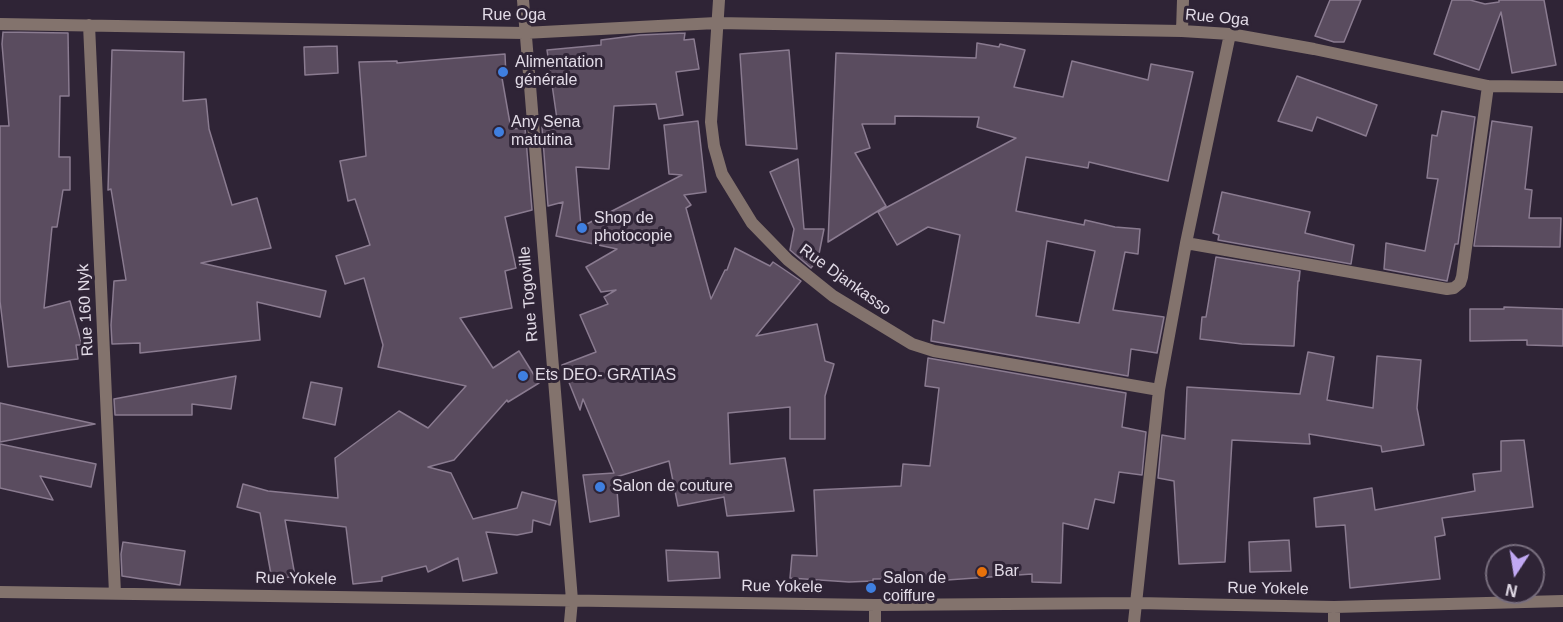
<!DOCTYPE html>
<html>
<head>
<meta charset="utf-8">
<style>
  body { margin:0 }
  #map { position:relative; width:1563px; height:622px; overflow:hidden; background:#2f2436; font-family:Arial,sans-serif }
  canvas { display:block }
  .north { position:absolute; left:1485px; top:544px; width:60px; height:60px; box-sizing:border-box; background:#2f2436; border:2px solid #776d7d; border-radius:50%; rotate:192deg; font-size:16px; font-weight:700; line-height:24px; text-align:center; color:#e2dbe7 }
  .north::after { content:''; display:block; margin:auto; width:21px; height:27px; background:#c1a8f3; clip-path:polygon(50% 0,100% 100%,50% 72%,0 100%) }
</style>
</head>
<body>
<div id="map">
<canvas width="1563" height="622"></canvas>
<div class="north">N</div>
</div>
<script>
const ctx = document.querySelector('canvas').getContext('2d');
ctx.lineJoin = 'round';
function fill(path, color) {
  ctx.fillStyle = color;
  ctx.fill(path, 'evenodd');
}
function toPath(rows) {
  const path = new Path2D();
  for (const r of rows) {
    path.moveTo(r[0], r[1]);
    for (let i = 2; i < r.length; i += 2) path.lineTo(r[i], r[i + 1]);
  }
  return path;
}
function stroke(path, color, width, dash) {
  ctx.strokeStyle = color;
  ctx.lineWidth = width;
  ctx.lineCap = dash ? 'butt' : 'round';
  ctx.setLineDash(dash || []);
  ctx.stroke(path);
}
function label(font, color, halo, rows, align = 'center') {
  ctx.font = font + ' Arial,sans-serif';
  ctx.lineWidth = 6;
  ctx.setLineDash([]);
  ctx.textBaseline = 'middle';
  ctx.strokeStyle = halo;
  ctx.fillStyle = color;
  for (const [text, x, y, turn = 0] of rows) {
    ctx.save();
    ctx.translate(x, y);
    ctx.rotate((+turn || 0) * Math.PI / 180);
    ctx.textAlign = isNaN(turn) ? turn : align;
    if (halo) ctx.strokeText(text, 0, 0);
    ctx.fillText(text, 0, 0);
    ctx.restore();
  }
}
const building = toPath([
  [1330,0,1361,0,1344,42,1334,42,1315,36,1330,0],
  [1452,0,1470,0,1485,4,1499,2,1499,0,1544,0,1556,65,1512,73,1501,12,1479,70,1434,54,1452,0],
  [3,32,68,33,69,96,60,96,59,157,70,157,70,190,63,190,57,227,52,227,44,308,70,301,82,345,76,345,78,359,8,367,0,301,0,126,9,126,2,44,3,32],
  [685,33,684,40,694,39,699,69,676,72,683,115,659,119,656,104,614,106,609,169,576,167,581,227,682,175,669,174,664,125,698,121,706,192,684,195,691,205,686,208,711,299,725,270,727,270,735,248,770,266,773,262,801,281,756,336,817,324,825,361,834,364,825,396,825,439,790,439,790,407,728,413,730,464,785,458,794,511,727,516,724,497,678,506,669,461,616,477,619,516,590,522,583,475,614,473,583,399,580,410,562,365,596,352,580,315,608,304,604,297,616,290,601,292,586,267,617,249,556,236,563,202,548,206,542,127,558,126,547,50,601,45,601,40,640,35,685,33],
  [977,43,999,47,1000,44,1025,50,1014,87,1063,97,1072,61,1148,80,1151,64,1193,72,1168,181,1089,162,1088,168,1026,157,1016,211,1084,225,1085,220,1115,227,1140,229,1138,254,1125,252,1113,310,1164,317,1157,353,1131,349,1128,376,931,341,933,320,944,323,960,235,928,227,897,245,878,212,1016,138,977,127,979,117,895,116,895,124,862,124,870,148,855,153,886,206,828,242,836,53,976,58,977,43],
  [1047,241,1095,251,1079,323,1036,316,1047,241],
  [337,46,338,73,305,75,304,47,337,46],
  [112,50,184,52,183,101,206,99,209,129,232,205,257,198,271,248,201,263,326,291,320,317,257,302,260,340,140,353,140,343,112,344,111,325,114,281,126,280,111,189,108,190,112,50],
  [789,50,797,149,746,145,740,54,789,50],
  [505,54,506,77,502,78,511,129,525,128,532,210,505,217,516,268,505,271,512,308,460,318,493,368,519,351,539,383,508,402,507,400,454,460,428,467,451,473,473,519,517,508,522,492,556,501,550,525,533,520,532,532,517,535,486,532,497,573,463,581,458,558,428,572,426,566,382,577,382,581,353,584,346,527,285,520,295,576,272,580,260,513,237,507,243,484,268,491,338,498,335,458,399,411,428,428,466,386,378,367,383,345,364,278,345,284,336,256,370,245,355,199,348,201,340,161,366,156,359,62,397,61,397,63,505,54],
  [1297,76,1377,105,1366,136,1317,117,1312,131,1278,121,1297,76],
  [1442,111,1475,117,1458,244,1455,244,1447,281,1384,269,1386,243,1425,251,1438,179,1427,178,1432,135,1437,136,1442,111],
  [1492,121,1532,127,1525,189,1532,190,1529,218,1561,218,1560,247,1474,246,1492,121],
  [798,159,804,229,824,229,818,259,811,268,790,250,794,229,770,172,798,159],
  [1222,192,1310,212,1305,233,1354,245,1351,264,1218,240,1219,235,1213,233,1222,192],
  [1216,257,1300,271,1299,281,1298,281,1294,346,1242,344,1200,339,1202,317,1206,317,1216,257],
  [1504,307,1563,309,1563,346,1527,345,1527,340,1470,341,1470,309,1504,309,1504,307],
  [1308,352,1334,357,1327,400,1373,408,1377,356,1421,360,1417,408,1424,445,1382,452,1381,446,1309,434,1310,444,1232,440,1225,562,1179,564,1174,481,1158,478,1162,435,1185,439,1187,387,1300,394,1308,352],
  [928,358,1126,393,1122,427,1146,432,1142,475,1119,472,1114,503,1095,499,1088,529,1063,523,1061,583,1032,582,1032,574,947,580,946,578,873,579,873,581,849,582,790,578,792,555,817,556,814,490,901,486,903,464,930,466,939,388,925,386,928,358],
  [236,376,231,409,192,404,192,415,115,415,114,399,236,376],
  [311,382,342,388,335,425,303,418,311,382],
  [0,403,95,424,0,442,0,403],
  [1524,440,1533,507,1442,518,1445,535,1435,537,1440,579,1350,588,1345,525,1316,527,1314,498,1372,488,1375,510,1475,491,1473,474,1501,471,1501,441,1524,440],
  [0,444,96,464,91,487,40,476,53,500,0,488,0,444],
  [1289,540,1291,571,1250,572,1249,542,1289,540],
  [123,542,185,551,180,585,122,576,121,554,123,542],
  [666,550,718,552,720,578,668,581,666,550]
]);
const minor = toPath([
  [523,0,572,600,570,622],
  [719,0,711,122,714,146,722,174,752,223,788,260,833,296,912,344,934,351,1159,390],
  [0,24,524,33,716,23,1182,31,1230,34,1314,49,1488,86,1563,87],
  [89,25,115,593],
  [1182,31,1183,0],
  [1186,243,1447,289,1454,288,1460,283,1462,277,1488,86],
  [0,592,875,605,1137,603,1334,607,1563,601],
  [875,622,875,605],
  [1134,622,1159,390,1186,243,1230,34],
  [1334,622,1334,607]
]);
const markers = [
  [503,72,6,"#3f7fe0"],
  [499,132,6,"#3f7fe0"],
  [582,228,6,"#3f7fe0"],
  [523,376,6,"#3f7fe0"],
  [600,487,6,"#3f7fe0"],
  [982,572,6,"#e8710a"],
  [871,588,6,"#3f7fe0"]
];
const streetNames = [
  ["Rue Oga",514,16],
  ["Rue Oga",1217,18,5],
  ["Rue Djankasso",845,280,36],
  ["Rue Togoville",529,294,-95],
  ["Rue 160 Nyk",86,310,-93],
  ["Rue Yokele",296,579,1],
  ["Rue Yokele",782,587,1],
  ["Rue Yokele",1268,589,1]
];
const poiNames = [
  ["Alimentation",515,63],
  ["générale",515,81],
  ["Any Sena",511,123],
  ["matutina",511,141],
  ["Shop de",594,219],
  ["photocopie",594,237],
  ["Ets DEO- GRATIAS",535,376],
  ["Salon de couture",612,487],
  ["Bar",994,572],
  ["Salon de",883,579],
  ["coiffure",883,597]
];
fill(building, '#5a4c5f');
stroke(building, '#8a7b90', 1.5);
stroke(minor, '#83736d', 12);
for (const [x, y, r, color] of markers) {
  const dot = new Path2D();
  dot.arc(x, y, r, 0, 2 * Math.PI);
  ctx.fillStyle = color;
  ctx.fill(dot);
  stroke(dot, '#2f2436', 2);
}
label('16px', '#e2dbe7', '#2f2436', streetNames);
label('16px', '#e2dbe7', '#2f2436', poiNames, 'left');
</script>
</body>
</html>
